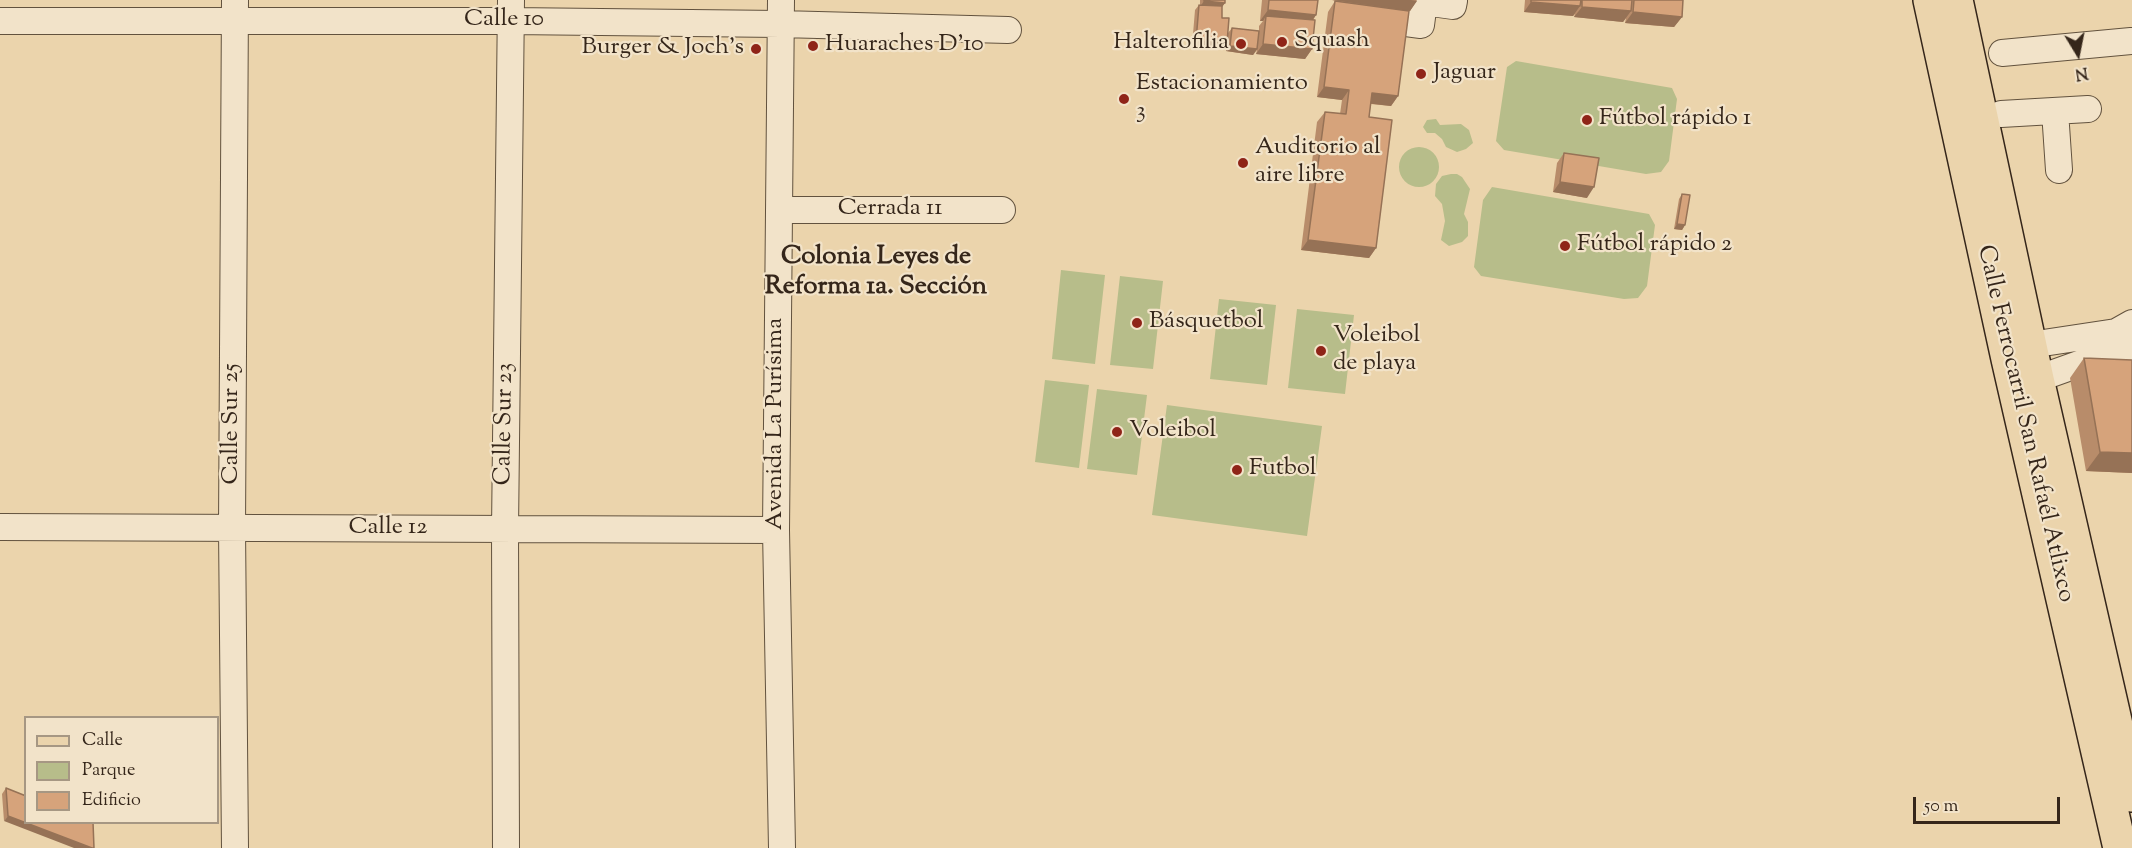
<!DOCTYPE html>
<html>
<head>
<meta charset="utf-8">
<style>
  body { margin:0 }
  #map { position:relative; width:2132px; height:848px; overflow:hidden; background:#ebd4ac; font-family:"Sorts Mill Goudy",serif }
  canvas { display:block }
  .legend { position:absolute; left:24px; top:716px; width:195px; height:108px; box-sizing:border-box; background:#f2e3c9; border:2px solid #a69783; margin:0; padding:8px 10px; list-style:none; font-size:18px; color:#35261a }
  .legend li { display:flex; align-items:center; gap:12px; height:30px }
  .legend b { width:30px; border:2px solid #a69783 }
  .north { position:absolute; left:2048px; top:24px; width:60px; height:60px; -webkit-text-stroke:4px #f2e3c9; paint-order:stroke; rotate:170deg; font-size:16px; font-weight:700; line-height:24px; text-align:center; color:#35261a }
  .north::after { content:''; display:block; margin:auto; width:21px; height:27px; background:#35261a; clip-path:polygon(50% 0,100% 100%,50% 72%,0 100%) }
  .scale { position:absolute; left:1913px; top:797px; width:147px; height:27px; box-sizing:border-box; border:3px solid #35261a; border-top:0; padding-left:8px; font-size:18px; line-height:21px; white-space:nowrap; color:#35261a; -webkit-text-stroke:4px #f2e3c9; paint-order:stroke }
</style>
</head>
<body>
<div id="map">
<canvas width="2132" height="848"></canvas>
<ul class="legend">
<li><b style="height:8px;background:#ebd4ac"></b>Calle</li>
<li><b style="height:16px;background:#b7bd8a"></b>Parque</li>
<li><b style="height:16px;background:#d6a37b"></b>Edificio</li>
</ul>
<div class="north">N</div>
<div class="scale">50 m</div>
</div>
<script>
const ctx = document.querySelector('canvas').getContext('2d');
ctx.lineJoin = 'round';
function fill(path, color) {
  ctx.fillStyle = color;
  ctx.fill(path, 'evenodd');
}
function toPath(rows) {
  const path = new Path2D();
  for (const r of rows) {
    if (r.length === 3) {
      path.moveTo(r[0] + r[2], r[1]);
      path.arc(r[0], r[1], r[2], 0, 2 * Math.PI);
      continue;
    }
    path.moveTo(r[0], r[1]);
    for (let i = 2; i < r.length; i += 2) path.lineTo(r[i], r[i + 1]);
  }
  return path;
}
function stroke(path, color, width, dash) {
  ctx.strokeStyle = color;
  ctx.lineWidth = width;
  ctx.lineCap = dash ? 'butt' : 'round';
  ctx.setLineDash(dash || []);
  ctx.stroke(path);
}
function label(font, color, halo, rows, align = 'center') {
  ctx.font = font + ' "Sorts Mill Goudy",serif';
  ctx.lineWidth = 4.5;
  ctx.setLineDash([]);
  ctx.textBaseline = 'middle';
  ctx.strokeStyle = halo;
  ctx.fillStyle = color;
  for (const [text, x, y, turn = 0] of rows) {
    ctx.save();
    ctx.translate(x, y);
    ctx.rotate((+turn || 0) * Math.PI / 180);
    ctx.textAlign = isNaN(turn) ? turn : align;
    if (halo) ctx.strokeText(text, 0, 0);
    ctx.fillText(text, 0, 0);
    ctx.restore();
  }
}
const green = toPath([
  [1516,61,1672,88,1677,99,1669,161,1661,172,1646,174,1504,150,1496,141,1507,67],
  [1436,119,1440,125,1461,124,1469,130,1473,143,1466,149,1457,152,1446,147,1442,139,1435,133,1427,133,1423,127,1427,120],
  [1419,167,20],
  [1451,174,1457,174,1462,177,1470,189,1464,214,1468,222,1468,236,1462,242,1449,246,1441,240,1445,221,1442,204,1435,196,1436,184,1442,176],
  [1492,187,1649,214,1655,225,1647,286,1638,298,1624,299,1481,276,1474,267,1483,200],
  [1061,270,1105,275,1095,364,1052,359],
  [1120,276,1163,281,1153,369,1110,365],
  [1219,299,1276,305,1267,385,1210,379],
  [1297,309,1354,315,1345,394,1288,388],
  [1045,380,1089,385,1079,468,1035,462],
  [1097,389,1147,395,1137,475,1087,469],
  [1167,405,1322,426,1307,536,1152,515]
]);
const minor = toPath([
  [235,0,232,528,235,848],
  [781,0,776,530,782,848],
  [0,21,511,21,780,24,1008,30],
  [1406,23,1421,25,1424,2,1453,6,1454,1],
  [2002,53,2131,41],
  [2055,111,2059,170],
  [2001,114,2088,109],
  [779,210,1002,210],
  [2016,354,2030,345,2116,332,2132,323],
  [2024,390,2037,379,2118,350,2132,350],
  [0,527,776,530],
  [506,848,505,530,511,0]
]);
const major = toPath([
  [1930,0,2008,359,2120,848],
  [1956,0,2037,379,2132,795]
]);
const wall = toPath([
  [1200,0,1225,0,1225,3,1222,7,1222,18,1227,43,1223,48,1192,46,1195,10,1199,5,1200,5],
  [1262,0,1318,0,1316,15,1313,20,1312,49,1305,59,1256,54,1257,50,1253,55,1226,51,1228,33,1232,28,1259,31,1259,26,1263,21,1260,21],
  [1332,0,1417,0,1410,11,1409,11,1398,96,1391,106,1371,104,1369,117,1376,248,1369,258,1301,250,1317,122,1325,112,1340,114,1342,100,1317,97,1328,12,1335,1,1368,6],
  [1525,0,1683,0,1682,17,1674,27,1625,23,1626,18,1623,22,1574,17,1575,14,1573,16,1524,12],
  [1564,153,1587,198,1553,192,1557,163],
  [1682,194,1685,225,1682,230,1674,229,1679,199],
  [2084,358,2132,473,2086,471,2070,378],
  [6,788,26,796,4,821,2,794]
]);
const shadedWall = toPath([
  [1332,0,1411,0,1417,1,1410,11],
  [1204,1,1225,3,1221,8,1200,7],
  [1531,2,1580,6,1573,16,1524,12],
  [1582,7,1631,11,1623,22,1574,17],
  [1268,10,1316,15,1309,25,1266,16,1263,21,1260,21],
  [1633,12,1682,17,1674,27,1625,23],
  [1196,41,1227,43,1223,48,1192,46],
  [1263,44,1312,49,1305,59,1256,54],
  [1230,46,1257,49,1253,55,1226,51],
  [1324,87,1349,90,1342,100,1317,97],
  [1372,93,1398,96,1391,106,1365,103],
  [1560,182,1594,187,1587,198,1553,192],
  [1677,224,1685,225,1682,230,1674,229],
  [1308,240,1376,248,1369,258,1301,250],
  [2100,452,2132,453,2132,473,2086,471],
  [8,816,92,848,74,848,4,821]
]);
const building = toPath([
  [1204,0,1225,0,1225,3,1204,1,1204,0],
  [1269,0,1318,0,1316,15,1268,10,1269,0],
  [1531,0,1581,0,1580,6,1531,2,1531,0],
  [1582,0,1632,0,1631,11,1582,7,1582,0],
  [1634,0,1683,0,1682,17,1633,12,1634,0],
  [1335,1,1409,11,1398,96,1372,93,1369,117,1392,120,1376,248,1308,240,1325,112,1346,114,1349,90,1324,87,1335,1],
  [1199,5,1222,6,1222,18,1229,18,1227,43,1196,41,1199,5],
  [1266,16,1315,20,1312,49,1263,44,1266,16],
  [1232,28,1259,31,1257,49,1230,46,1232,28],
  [1564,153,1599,158,1594,187,1560,182,1564,153],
  [1682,194,1690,195,1685,225,1677,224,1682,194],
  [2084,358,2132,360,2132,453,2100,452,2084,358],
  [6,788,26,796,26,822,93,822,94,848,92,848,8,816,6,788]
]);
const markers = [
  [1282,42,6,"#8f2418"],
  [1241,44,6,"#8f2418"],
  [813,46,6,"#8f2418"],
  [756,49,6,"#8f2418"],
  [1421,74,6,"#8f2418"],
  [1124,99,6,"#8f2418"],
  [1587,120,6,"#8f2418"],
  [1243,163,6,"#8f2418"],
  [1565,246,6,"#8f2418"],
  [1137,323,6,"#8f2418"],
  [1321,351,6,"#8f2418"],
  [1117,432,6,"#8f2418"],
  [1237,470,6,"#8f2418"]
];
const streetNames = [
  ["Calle 10",504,21],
  ["Cerrada 11",890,210],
  ["Calle Sur 25",233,424,-90],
  ["Calle Sur 23",506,424,-89],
  ["Avenida La Purísima",777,424,-90],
  ["Calle Ferrocarril San Rafaél Atlixco",2024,424,77],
  ["Calle 12",388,529]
];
const poiNames = [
  ["Squash",1294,42],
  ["Halterofilia",1229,44,"right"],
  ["Huaraches D'10",825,46],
  ["Burger & Joch's",744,49,"right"],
  ["Jaguar",1433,74],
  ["Estacionamiento",1136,85],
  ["3",1136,113],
  ["Fútbol rápido 1",1599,120],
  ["Auditorio al",1255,149],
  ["aire libre",1255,177],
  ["Fútbol rápido 2",1577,246],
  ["Básquetbol",1149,323],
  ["Voleibol",1333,337],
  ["de playa",1333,365],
  ["Voleibol",1129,432],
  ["Futbol",1249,470]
];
const neighbourhoodNames = [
  ["Colonia Leyes de",876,259],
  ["Reforma 1a. Sección",876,289]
];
fill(green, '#b7bd8a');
stroke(minor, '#62523e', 28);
stroke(major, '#35261a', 36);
stroke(minor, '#f2e3c9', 26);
stroke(major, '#ebd4ac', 33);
fill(wall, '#b88c6a');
fill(shadedWall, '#967256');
fill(building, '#d6a37b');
stroke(building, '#967256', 1.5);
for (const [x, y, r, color] of markers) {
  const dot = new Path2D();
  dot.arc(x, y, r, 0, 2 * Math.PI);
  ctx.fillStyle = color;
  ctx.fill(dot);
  stroke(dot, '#f2e3c9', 2);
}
label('24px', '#35261a', '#f2e3c9', streetNames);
label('24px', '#35261a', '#f2e3c9', poiNames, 'left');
label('bold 26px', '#35261a', '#f2e3c9', neighbourhoodNames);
</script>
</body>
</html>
